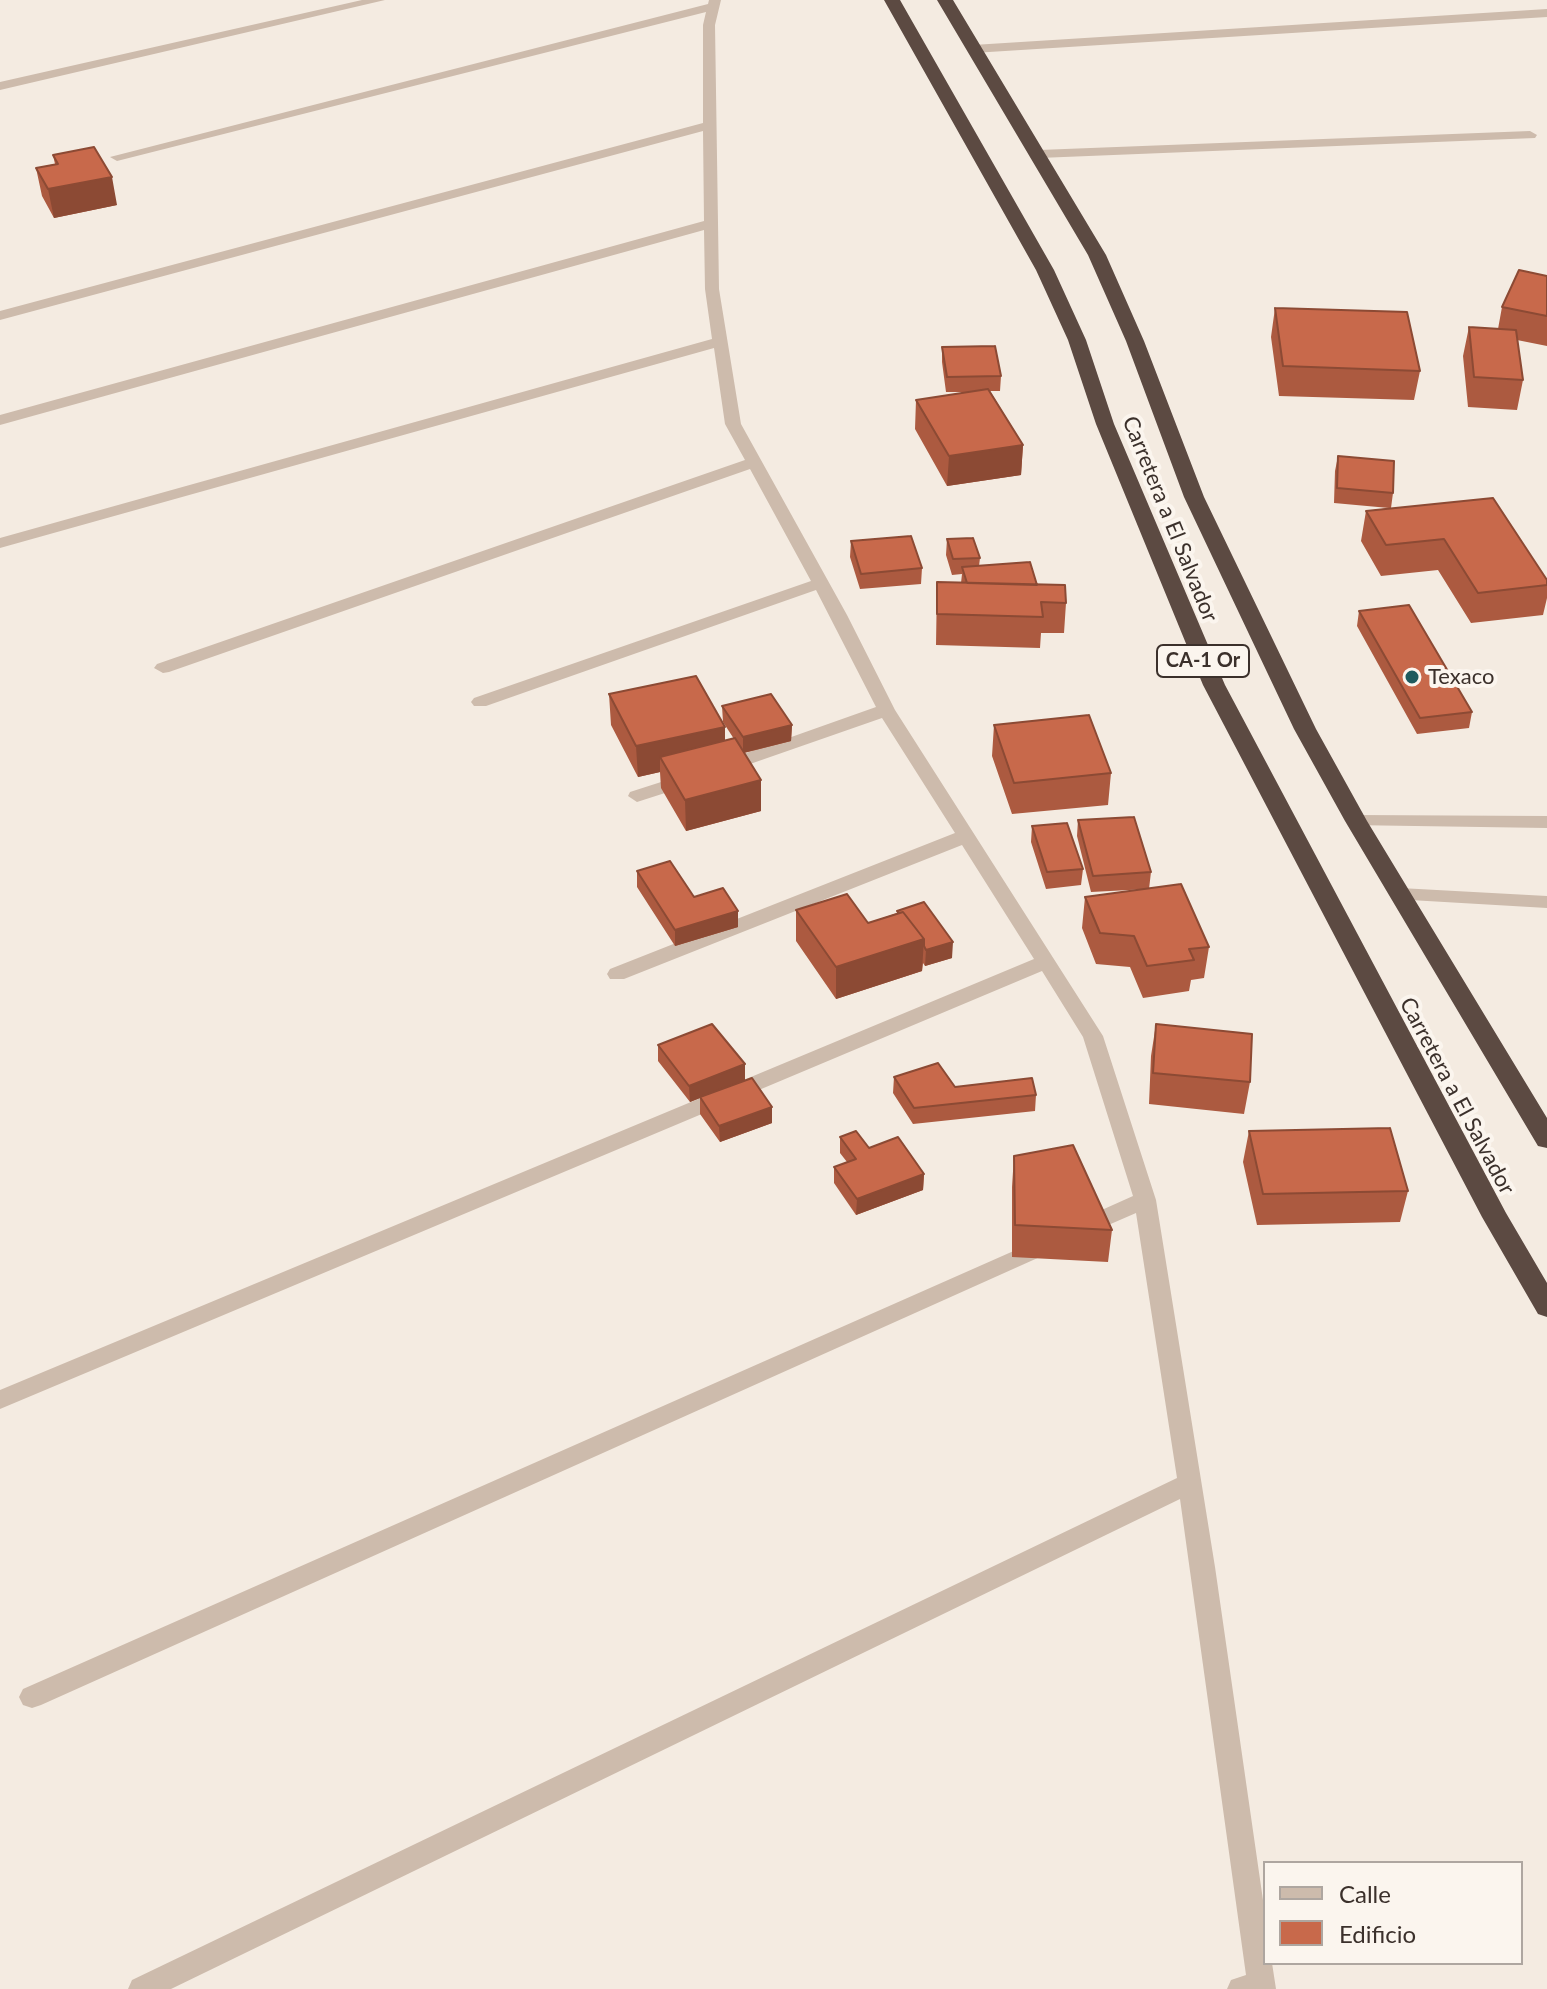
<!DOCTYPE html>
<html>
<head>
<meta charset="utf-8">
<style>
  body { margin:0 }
  #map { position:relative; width:1547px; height:1989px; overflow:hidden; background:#f4ebe1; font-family:Lato,sans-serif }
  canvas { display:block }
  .legend { position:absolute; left:1263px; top:1861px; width:260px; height:104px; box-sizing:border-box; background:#fbf5ee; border:2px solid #aea6a0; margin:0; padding:10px 14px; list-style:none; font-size:24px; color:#3b302b }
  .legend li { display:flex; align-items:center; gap:16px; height:40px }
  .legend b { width:40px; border:2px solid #aea6a0 }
</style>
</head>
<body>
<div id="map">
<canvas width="1547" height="1989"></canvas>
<ul class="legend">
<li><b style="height:10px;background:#cdbbac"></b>Calle</li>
<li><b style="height:22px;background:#c8694b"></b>Edificio</li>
</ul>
</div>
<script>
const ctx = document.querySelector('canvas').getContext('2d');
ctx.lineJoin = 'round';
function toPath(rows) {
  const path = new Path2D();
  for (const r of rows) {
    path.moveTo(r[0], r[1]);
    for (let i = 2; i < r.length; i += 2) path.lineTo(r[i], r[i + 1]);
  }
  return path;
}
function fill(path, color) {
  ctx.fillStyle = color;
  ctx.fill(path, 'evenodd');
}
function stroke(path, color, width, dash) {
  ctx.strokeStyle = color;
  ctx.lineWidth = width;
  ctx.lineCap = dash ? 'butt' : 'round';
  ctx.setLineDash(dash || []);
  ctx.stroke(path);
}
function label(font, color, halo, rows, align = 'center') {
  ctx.font = font + ' Lato,sans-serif';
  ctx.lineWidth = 8;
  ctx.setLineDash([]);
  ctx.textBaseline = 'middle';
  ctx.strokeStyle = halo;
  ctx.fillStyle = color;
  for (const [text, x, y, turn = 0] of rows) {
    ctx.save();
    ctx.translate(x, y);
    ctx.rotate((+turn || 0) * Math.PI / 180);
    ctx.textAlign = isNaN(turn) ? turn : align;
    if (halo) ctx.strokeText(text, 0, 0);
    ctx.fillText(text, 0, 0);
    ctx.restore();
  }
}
const street = toPath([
  [362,0,385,0,0,90,0,82,362,0],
  [709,0,721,0,715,25,719,289,741,424,847,615,895,710,1103,1036,1156,1200,1215,1567,1265,1914,1265,1963,1272,1963,1276,1989,1227,1989,1231,1980,1246,1975,1180,1499,171,1989,128,1989,132,1980,1177,1478,1136,1213,1083,1236,1075,1234,1072,1228,1075,1222,1133,1196,1083,1037,1042,971,0,1409,0,1390,1034,959,962,845,624,979,610,979,607,974,610,969,955,833,882,718,730,771,724,773,715,767,718,763,876,707,816,590,486,706,474,706,471,702,474,698,811,581,750,469,169,672,163,673,154,668,157,664,745,460,725,424,714,348,0,548,0,538,712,339,705,289,704,230,0,425,0,415,704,221,703,131,0,320,0,311,703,123,703,25,706,12,117,161,110,157,708,4,709,0],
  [1547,9,1547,17,973,53,967,49,973,45,1547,9],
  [1530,131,1537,135,1535,138,1039,158,1032,154,1039,150,1530,131],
  [686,774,695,780,693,784,637,802,628,796,630,792,686,774],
  [1356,815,1547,816,1547,828,1349,825,1347,821,1356,815],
  [1400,888,1547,896,1547,908,1393,899,1390,894,1400,888],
  [1043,1238,1051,1240,1054,1246,1051,1252,41,1705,32,1708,23,1705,19,1697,23,1689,1043,1238]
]);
const highway = toPath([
  [884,0,900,0,1054,270,1086,340,1114,424,1225,685,1506,1213,1547,1283,1547,1317,1538,1314,1482,1217,1203,685,1096,424,1068,340,1036,270,884,0],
  [937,0,953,0,1106,255,1144,341,1204,497,1316,729,1367,821,1547,1118,1547,1148,1538,1146,1345,821,1294,729,1184,497,1126,341,1088,255,937,0]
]);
const wall = toPath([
  [53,155,117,205,54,218,42,196,36,168,55,164],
  [1547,276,1547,346,1517,340,1523,380,1517,410,1468,407,1463,356,1469,327,1498,329,1502,307],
  [1275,308,1420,371,1414,400,1279,396,1271,337],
  [942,347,1001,376,1000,391,990,391,1023,445,1021,475,947,486,915,429,916,400,971,392,946,392,942,362],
  [1338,456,1393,493,1391,508,1547,580,1547,598,1543,615,1471,623,1438,570,1381,576,1361,541,1366,511,1389,508,1334,503,1335,471],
  [947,539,980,558,979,566,1037,585,1066,603,1064,633,1041,633,1040,648,936,645,937,582,961,583,962,574,952,575,946,555],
  [851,541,922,568,921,584,860,589,850,557],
  [1359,611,1472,712,1469,728,1417,734,1357,626],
  [609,694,725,727,725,741,734,739,723,722,722,706,792,725,791,741,744,753,761,811,686,831,661,788,660,772,638,777,611,725],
  [994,725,1111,773,1108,805,1012,814,992,756],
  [1078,820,1151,872,1149,889,1209,947,1204,978,1191,980,1189,991,1143,998,1130,967,1096,964,1082,928,1085,897,1148,889,1091,892,1077,836],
  [1032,826,1083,869,1081,885,1046,889,1031,842],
  [637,871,694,897,738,911,738,927,675,946,637,887],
  [796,910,868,923,897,913,897,911,952,958,925,966,923,963,922,971,836,999,796,941],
  [1156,1024,1250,1082,1244,1114,1149,1104,1151,1056],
  [658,1045,745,1064,745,1080,723,1089,772,1123,720,1142,700,1114,700,1098,690,1102,658,1061],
  [894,1077,955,1087,1036,1095,1035,1111,913,1124,893,1093],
  [1249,1131,1408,1191,1400,1222,1257,1225,1243,1162],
  [840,1137,924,1174,923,1190,856,1215,834,1183,834,1167,847,1162,840,1153],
  [1014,1156,1112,1230,1108,1262,1012,1257,1012,1187]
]);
const shadedWall = toPath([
  [112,177,117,205,54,218,48,189],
  [1023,445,1021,475,947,486,949,456],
  [792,725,791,741,743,753,743,737],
  [725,727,725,758,660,757,660,772,638,777,636,746],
  [761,780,761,811,686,831,685,800],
  [738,911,738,927,675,946,675,930],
  [924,939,922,971,836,999,836,967],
  [953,942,952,958,925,966,926,950],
  [745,1064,745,1080,690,1102,689,1086],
  [772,1107,772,1123,720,1142,719,1126],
  [924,1174,923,1190,856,1215,857,1199]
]);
const building = toPath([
  [94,147,112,177,48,189,36,168,58,164,53,155,94,147],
  [1519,270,1547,276,1547,316,1502,307,1519,270],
  [1275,308,1407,312,1420,371,1283,366,1275,308],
  [1469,327,1516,330,1523,380,1474,377,1469,327],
  [995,346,1001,376,947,377,942,347,995,346],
  [988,389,1023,445,949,456,916,400,988,389],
  [1338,456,1394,461,1393,493,1337,488,1338,456],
  [1493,498,1547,580,1547,585,1478,593,1444,539,1386,545,1366,511,1493,498],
  [911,536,922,568,861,574,851,541,911,536],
  [973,538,980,558,953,559,947,539,973,538],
  [1030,562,1037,585,967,583,962,567,1030,562],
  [937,582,1065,585,1066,603,1041,602,1043,617,937,614,937,582],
  [1409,605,1472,712,1420,718,1359,611,1409,605],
  [696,676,725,727,636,746,609,694,696,676],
  [771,694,792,725,743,737,722,706,771,694],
  [1089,715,1111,773,1014,783,994,725,1089,715],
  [735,738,761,780,685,800,660,757,735,738],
  [1134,817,1151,872,1093,876,1078,820,1134,817],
  [1067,823,1083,869,1047,872,1032,826,1067,823],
  [670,861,694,897,723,888,738,911,675,930,637,871,670,861],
  [1181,884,1209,947,1189,949,1194,960,1147,966,1134,936,1100,933,1085,897,1181,884],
  [847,894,868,923,903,912,924,939,836,967,796,910,847,894],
  [924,902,953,942,926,950,924,946,924,939,903,912,899,913,897,911,924,902],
  [712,1024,745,1064,689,1086,658,1045,712,1024],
  [1156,1024,1252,1034,1250,1082,1153,1073,1156,1024],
  [938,1063,955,1087,1032,1078,1036,1095,914,1108,894,1077,938,1063],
  [752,1078,772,1107,719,1126,700,1097,752,1078],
  [1390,1128,1408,1191,1263,1194,1249,1131,1390,1128],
  [856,1131,869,1148,898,1137,924,1174,857,1199,834,1167,856,1159,840,1137,856,1131],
  [1073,1145,1112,1230,1015,1225,1014,1156,1073,1145]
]);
const markers = [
  [1412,677,8,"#1f5a5e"]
];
const shields = [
  [1203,661,92]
];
const shieldNames = [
  ["CA-1 Or",1203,661]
];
const streetNames = [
  ["Carretera a El Salvador",1170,519,68],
  ["Carretera a El Salvador",1457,1096,62]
];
const poiNames = [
  ["Texaco",1428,677]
];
fill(street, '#cdbbac');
fill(highway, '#5c4a42');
fill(wall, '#ac5a40');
fill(shadedWall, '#8c4a34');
fill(building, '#c8694b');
stroke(building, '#8c4a34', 2);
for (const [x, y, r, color] of markers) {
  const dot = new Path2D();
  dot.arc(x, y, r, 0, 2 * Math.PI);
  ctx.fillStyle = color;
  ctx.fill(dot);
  stroke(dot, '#fbf5ee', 3);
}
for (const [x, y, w] of shields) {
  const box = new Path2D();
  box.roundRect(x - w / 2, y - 16, w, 32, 6);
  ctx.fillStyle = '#fbf5ee';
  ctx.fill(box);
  stroke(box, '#3b302b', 2);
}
label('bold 20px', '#3b302b', null, shieldNames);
label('22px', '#3b302b', '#fbf5ee', streetNames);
label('22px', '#3b302b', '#fbf5ee', poiNames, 'left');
</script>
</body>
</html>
